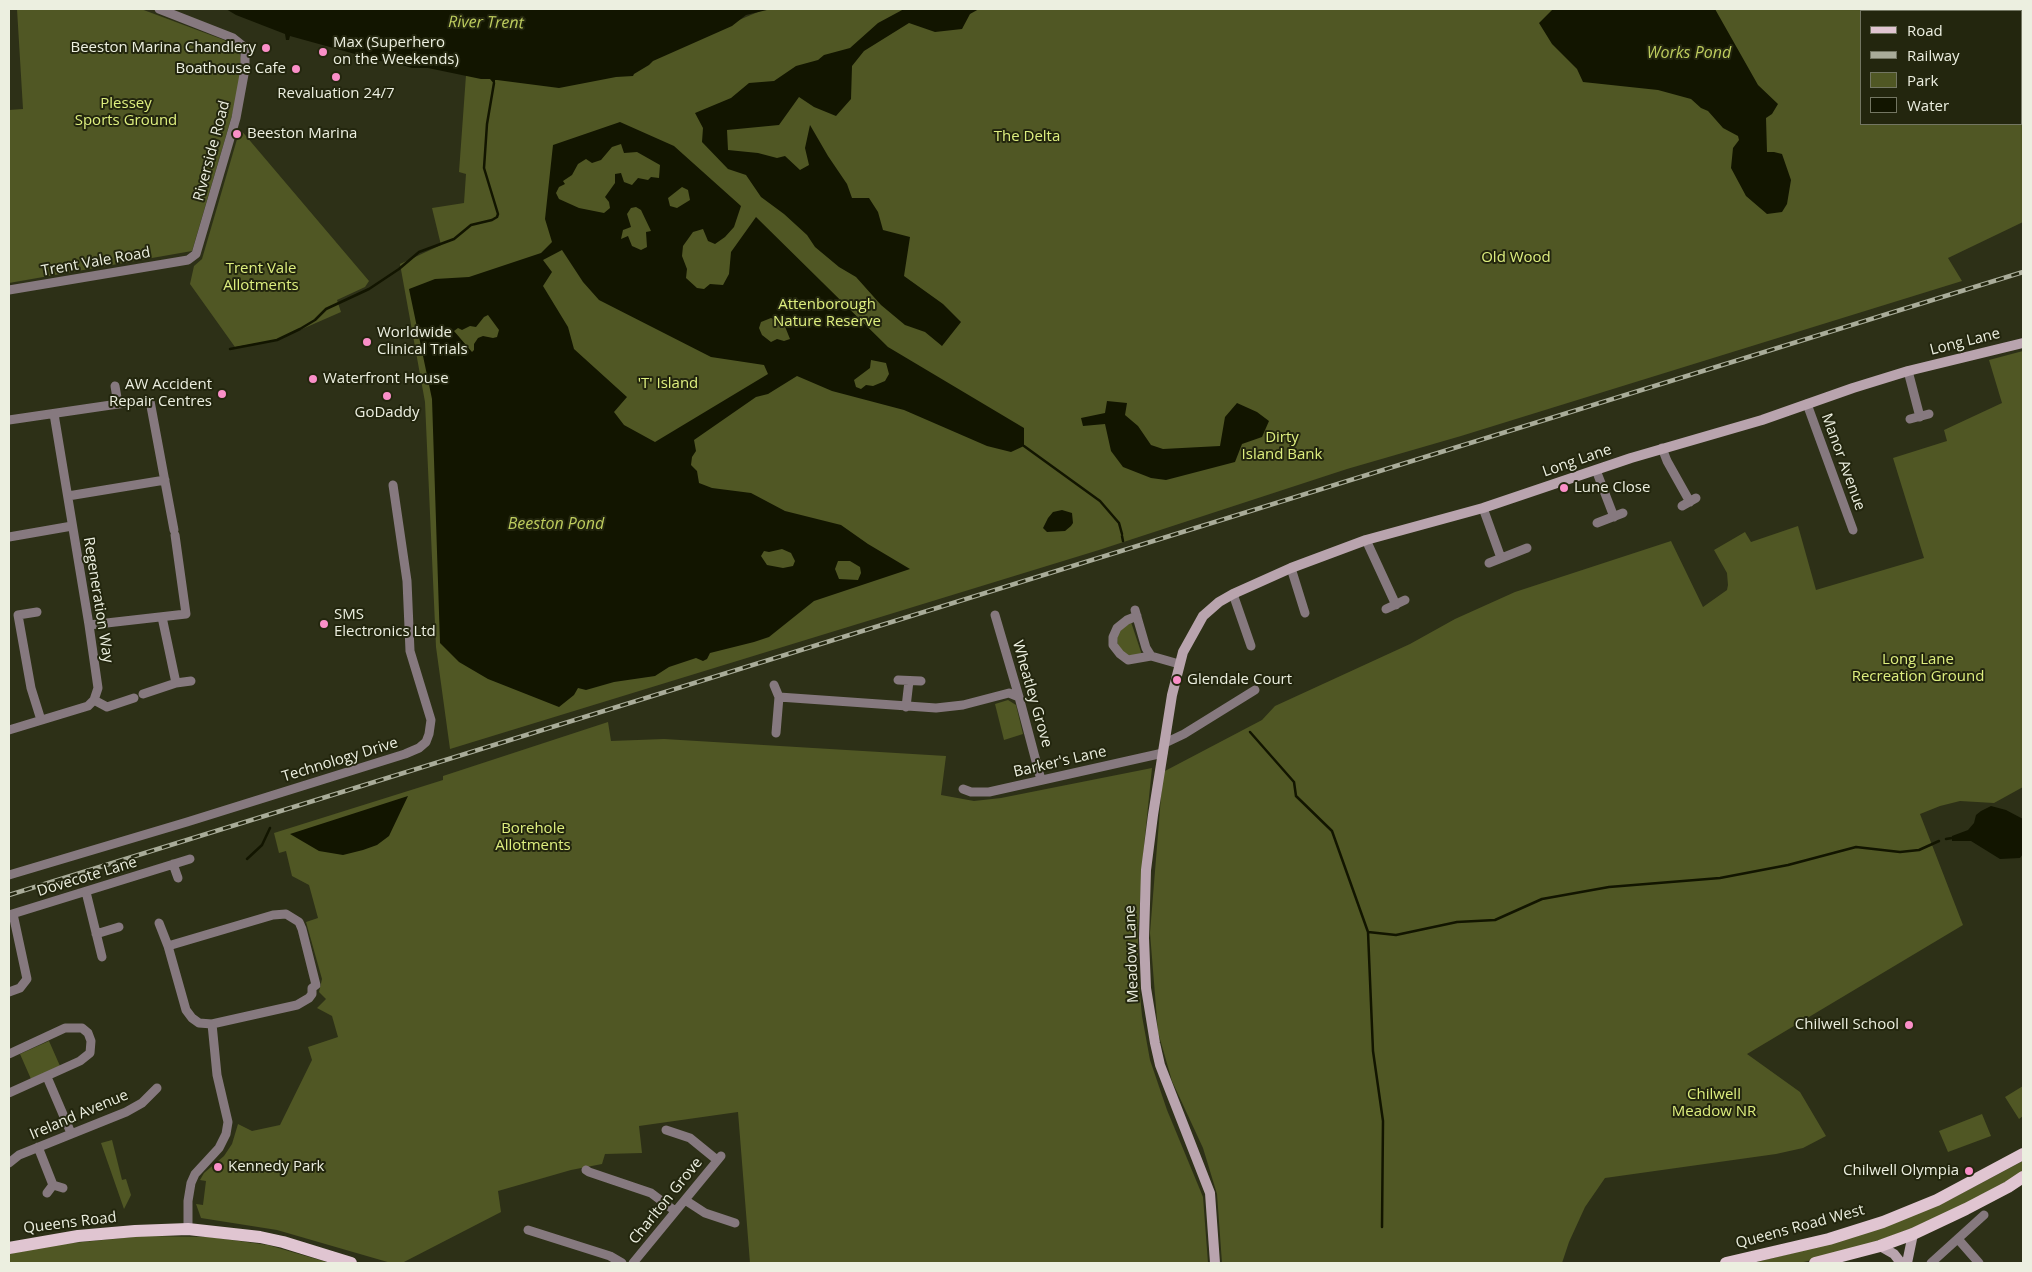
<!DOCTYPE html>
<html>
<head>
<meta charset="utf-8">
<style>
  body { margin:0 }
  #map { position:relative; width:2032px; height:1272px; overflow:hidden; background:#2d3017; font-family:"Open Sans",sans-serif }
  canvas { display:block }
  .frame { position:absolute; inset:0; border:10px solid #ecefe0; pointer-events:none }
  .legend { position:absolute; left:1860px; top:10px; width:162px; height:115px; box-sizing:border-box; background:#23260e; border:1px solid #737662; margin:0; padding:6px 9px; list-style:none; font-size:15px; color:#ecefe0 }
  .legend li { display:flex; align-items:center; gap:10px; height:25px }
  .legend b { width:25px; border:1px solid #737662 }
</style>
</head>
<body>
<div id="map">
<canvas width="2032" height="1272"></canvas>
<div class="frame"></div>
<ul class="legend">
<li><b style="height:6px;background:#e0c5d1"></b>Road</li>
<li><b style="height:6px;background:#a9ac99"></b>Railway</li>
<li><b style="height:14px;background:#505724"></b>Park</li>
<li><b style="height:14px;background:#121500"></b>Water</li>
</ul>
</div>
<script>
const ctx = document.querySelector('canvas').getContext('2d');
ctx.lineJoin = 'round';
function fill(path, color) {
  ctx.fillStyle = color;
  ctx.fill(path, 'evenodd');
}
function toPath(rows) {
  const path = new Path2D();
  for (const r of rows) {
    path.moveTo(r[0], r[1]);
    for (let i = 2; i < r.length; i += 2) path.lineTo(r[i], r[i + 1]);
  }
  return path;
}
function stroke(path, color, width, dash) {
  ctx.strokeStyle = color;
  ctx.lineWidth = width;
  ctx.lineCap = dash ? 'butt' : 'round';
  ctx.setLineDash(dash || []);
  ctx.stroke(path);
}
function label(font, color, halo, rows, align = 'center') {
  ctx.font = font + ' "Open Sans",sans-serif';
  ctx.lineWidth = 4;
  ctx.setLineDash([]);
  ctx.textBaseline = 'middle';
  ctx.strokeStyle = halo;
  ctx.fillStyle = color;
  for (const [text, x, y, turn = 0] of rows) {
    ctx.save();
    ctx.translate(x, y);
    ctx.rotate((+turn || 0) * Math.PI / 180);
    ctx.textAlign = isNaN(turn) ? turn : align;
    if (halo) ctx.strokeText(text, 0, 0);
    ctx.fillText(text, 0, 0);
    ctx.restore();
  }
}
const green = toPath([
  [17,9,141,9,224,40,238,49,242,61,238,95,192,251,9,283,9,110,23,109],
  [765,9,2023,9,2023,222,1948,258,1962,281,1461,436,1347,469,1099,550,450,749,436,647,425,402,400,264,441,245,432,208,464,203,466,174,459,172,466,75,599,79],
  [1861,11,2021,11,2021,124,1861,124],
  [240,129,369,281,365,287,337,300,341,312,277,340,235,347,190,284,194,266,202,259],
  [2023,351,2023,787,1994,803,1960,801,1940,806,1920,814,1963,925,1747,1054,1800,1092,1826,1136,1803,1148,1776,1154,1605,1178,1585,1207,1569,1242,1562,1263,1222,1263,1217,1194,1203,1148,1172,1081,1158,1032,1150,933,1163,772,1262,720,1275,706,1410,644,1455,619,1515,592,1671,541,1703,607,1727,590,1728,585,1727,573,1714,550,1745,532,1751,542,1798,526,1816,590,1924,558,1893,458,1947,441,1944,430,2002,403,1989,360],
  [1131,622,1142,655,1126,656,1118,646,1117,638,1120,629],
  [1008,700,1016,705,1023,734,1004,740,995,704],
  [608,722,611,741,664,739,946,756,941,795,974,801,1001,798,1152,768,1144,846,1138,931,1138,972,1142,1016,1150,1060,1167,1110,1203,1197,1208,1263,750,1263,738,1112,639,1126,642,1153,605,1154,602,1164,571,1170,498,1191,501,1212,402,1263,391,1263,277,1230,201,1218,196,1204,203,1205,206,1181,200,1180,204,1173,224,1156,232,1144,238,1124,252,1131,280,1125,312,1060,308,1047,338,1037,332,1016,317,1008,326,999,319,992,322,979,306,922,318,918,309,885,292,876,286,851,279,853,274,833,443,780,443,776],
  [49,1041,60,1066,31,1079,20,1054],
  [2023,1086,2023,1116,2019,1119,2005,1097],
  [1982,1114,1991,1136,1948,1152,1939,1131],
  [112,1140,122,1180,126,1179,131,1195,124,1209,101,1143],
  [2023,1161,2023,1171,2009,1180,1949,1212,1905,1231,1843,1253,1799,1263,1753,1263,1829,1244,1951,1199],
  [144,1236,210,1237,268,1245,330,1263,9,1263,9,1254,52,1245]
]);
const water = toPath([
  [226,9,771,9,746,15,732,26,653,61,649,65,634,74,633,76,616,77,559,88,497,80,495,80,495,85,490,79,481,79,428,68,412,68,392,62,369,60,355,54,290,36,289,40,286,40,285,34,236,15],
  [904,9,979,9,970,14,962,29,935,32,909,23,864,51,852,66,851,99,836,116,814,107,799,97,779,125,727,130,728,150,758,153,777,158,785,156,800,170,809,165,805,148,810,125,828,156,847,184,852,198,869,198,878,212,883,230,910,237,904,276,943,304,961,322,942,346,925,332,905,325,881,305,856,277,839,267,815,247,807,235,784,214,761,197,746,175,728,169,702,142,703,128,695,113,731,98,749,83,774,81,796,66,818,60,824,55,850,48,878,23],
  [1553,9,1715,9,1758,85,1778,104,1772,114,1766,118,1767,152,1774,152,1782,154,1791,180,1787,204,1782,212,1767,214,1746,196,1731,168,1733,148,1739,140,1738,136,1723,128,1708,111,1701,108,1691,99,1658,90,1583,82,1577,69,1552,44,1539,23],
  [620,122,674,146,741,206,734,227,725,237,715,244,708,241,703,229,693,232,683,246,682,256,687,269,686,278,697,288,704,289,710,284,723,285,729,274,731,252,756,217,888,347,1024,428,1024,446,1011,452,987,446,904,410,832,391,797,376,768,394,756,397,694,440,696,451,692,457,691,465,697,471,699,483,712,488,751,493,785,511,841,525,868,544,910,569,814,601,769,637,754,642,710,653,707,659,703,661,696,658,669,667,655,676,614,682,586,690,578,688,574,695,559,707,488,679,459,662,440,643,432,399,409,289,435,279,469,277,541,253,552,242,545,219,553,145],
  [621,144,624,153,637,152,660,165,659,178,651,177,648,180,638,178,632,185,624,182,621,173,615,174,615,183,605,197,609,202,610,208,604,213,579,208,559,199,556,193,559,187,565,184,563,181,572,175,578,164,586,159,592,163,601,160,612,147],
  [682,187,688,190,690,200,677,208,670,206,668,198],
  [636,207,641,210,651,231,646,232,647,247,641,250,632,246,628,236,621,239,623,230,631,227,627,214,631,208],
  [562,250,583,282,599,300,711,357,764,365,768,374,655,442,624,425,614,412,627,397,574,349,568,327,543,286,552,272,543,260],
  [488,315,499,330,497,337,493,338,483,336,478,338,474,344,474,350,472,352,454,331,458,328,462,330,470,326,476,327,484,317],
  [771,318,784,324,790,339,784,341,777,339,771,342,762,335,759,328,761,322],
  [871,360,886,363,889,374,885,381,873,386,866,385,861,389,856,387,854,380,870,368],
  [782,549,791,553,795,561,793,566,783,568,767,565,761,556,764,551,769,552],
  [838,561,850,561,860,567,861,573,858,580,839,579,835,569],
  [1107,401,1127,403,1125,415,1138,426,1151,445,1163,449,1220,446,1225,417,1237,403,1257,412,1269,421,1262,437,1242,444,1235,462,1166,480,1151,478,1123,467,1111,451,1105,424,1083,426,1081,418,1105,413],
  [1062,510,1072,513,1073,523,1071,526,1065,531,1047,532,1043,528,1048,518,1053,512],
  [408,796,389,836,377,845,363,850,343,855,319,851,290,834],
  [1991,806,2006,810,2023,819,2023,854,2020,858,2000,859,1971,841,1952,841,1952,836,1968,830,1974,823,1976,815,1981,811]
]);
const stream = toPath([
  [230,349,277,340,300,329,315,320,326,309,369,289,399,269,419,252,454,239,471,225,492,220,497,217,498,214,484,168,487,124,494,83],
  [1024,446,1100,501,1119,523,1122,534],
  [1122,536,1123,541],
  [1250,732,1294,782,1296,796,1332,831,1368,932,1373,1051,1383,1121,1382,1227],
  [1946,839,1952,838],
  [247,859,262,845,270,828],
  [1368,932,1396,935,1457,922,1495,920,1542,899,1609,887,1720,878,1788,865,1856,847,1900,852,1919,850,1939,841]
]);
const street = toPath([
  [9,290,188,260,196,254,236,118,245,69,245,53,243,46,233,38,159,9],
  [1908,371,1920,417],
  [115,386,118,404],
  [1807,404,1853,530],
  [1910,419,1929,414],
  [9,420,118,404,150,401,174,530],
  [1662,448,1667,461,1690,502],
  [1596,470,1614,517],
  [68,496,165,480],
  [1682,506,1696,498],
  [1483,508,1501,558],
  [1597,523,1623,513],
  [9,537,72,526],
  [1366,540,1396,605],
  [1489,563,1527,548],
  [1291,568,1305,613],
  [1233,594,1251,646],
  [1386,609,1405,600],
  [1135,610,1146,648,1151,656,1179,664],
  [37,612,18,615,31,688,41,720],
  [995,615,1019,697,1041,780],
  [1137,616,1127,620,1117,628,1113,637,1113,645,1120,654,1128,660,1151,656],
  [162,617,176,683,191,681],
  [89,625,186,614,175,535],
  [898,680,921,681],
  [774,685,779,697,776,733],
  [143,694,176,683],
  [779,697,936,708,963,705,1009,693,1019,697],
  [94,700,107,707,134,698],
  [906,707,909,681],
  [9,730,88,706,94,700,98,688,89,625,54,414],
  [1165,743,1184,734,1255,690],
  [963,789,971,792,989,792,1163,753],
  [173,864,178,878],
  [9,875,187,822,405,754,419,748,426,742,429,734,431,720,410,651,407,581,393,485],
  [86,892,102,957],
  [9,915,190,859],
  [159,923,168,946,186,1010,192,1018,199,1023,212,1024,297,1005,309,998,312,994,312,988,316,985,302,929,299,922,286,914,273,915,168,946],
  [96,934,119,927],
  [9,992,20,988,27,979,13,914],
  [9,1054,65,1028,82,1028,88,1033,91,1041,90,1053,80,1061,9,1093],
  [47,1077,71,1133],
  [666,1130,690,1138,717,1160],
  [38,1147,53,1185],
  [9,1163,19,1155,126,1112,142,1103,157,1088],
  [586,1170,589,1172,651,1193,675,1211],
  [47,1193,53,1185,63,1188],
  [685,1200,705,1213,735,1223],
  [188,1229,188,1201,191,1183,195,1174,219,1148,226,1134,228,1122,217,1075,212,1024],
  [528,1230,610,1256,622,1263],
  [1958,1239,1979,1263],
  [633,1263,721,1156],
  [1931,1263,1984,1215]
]);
const secondary = toPath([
  [1880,1246,1894,1254,1901,1263],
  [1215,1263,1210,1193,1160,1065,1155,1043,1146,988,1144,938,1146,870,1153,815,1172,695,1183,652,1203,616,1219,602,1233,594,1291,568,1366,540,1483,508,1631,458,1762,420,1853,388,1908,371,2023,343],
  [1907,1263,1913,1234]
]);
const primary = toPath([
  [9,1248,78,1236,135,1231,188,1229,260,1237,283,1242,351,1263],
  [1726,1263,1829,1239,1883,1222,1937,1200,2023,1154],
  [1815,1263,1880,1246,1913,1234,1966,1209,2008,1187,2023,1177]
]);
const rail = toPath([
  [9,895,2023,272]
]);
const markers = [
  [266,48,5,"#fa8fc8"],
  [323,52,5,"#fa8fc8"],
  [296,69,5,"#fa8fc8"],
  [336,77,5,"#fa8fc8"],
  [237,134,5,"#fa8fc8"],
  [367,342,5,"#fa8fc8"],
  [313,379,5,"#fa8fc8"],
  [222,394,5,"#fa8fc8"],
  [387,396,5,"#fa8fc8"],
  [1564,488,5,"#fa8fc8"],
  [324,624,5,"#fa8fc8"],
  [1177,680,5,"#fa8fc8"],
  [1909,1025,5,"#fa8fc8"],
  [218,1167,5,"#fa8fc8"],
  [1969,1171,5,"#fa8fc8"]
];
const poiNames = [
  ["Max (Superhero",333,43],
  ["on the Weekends)",333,60],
  ["Beeston Marina Chandlery",256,48,"right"],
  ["Boathouse Cafe",286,69,"right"],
  ["Revaluation 24/7",336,94,"center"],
  ["Beeston Marina",247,134],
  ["Worldwide",377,333],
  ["Clinical Trials",377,350],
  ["Waterfront House",323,379],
  ["AW Accident",212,385,"right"],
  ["Repair Centres",212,402,"right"],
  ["GoDaddy",387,413,"center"],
  ["Lune Close",1574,488],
  ["SMS",334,615],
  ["Electronics Ltd",334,632],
  ["Glendale Court",1187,680],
  ["Chilwell School",1899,1025,"right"],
  ["Kennedy Park",228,1167],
  ["Chilwell Olympia",1959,1171,"right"]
];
const parkNames = [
  ["Plessey",126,104],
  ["Sports Ground",126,121],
  ["The Delta",1027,137],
  ["Old Wood",1516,258],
  ["Trent Vale",261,269],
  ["Allotments",261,286],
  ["Attenborough",827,305],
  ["Nature Reserve",827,322],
  ["'T' Island",668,384],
  ["Dirty",1282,438],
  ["Island Bank",1282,455],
  ["Long Lane",1918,660],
  ["Recreation Ground",1918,677],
  ["Borehole",533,829],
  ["Allotments",533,846],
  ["Chilwell",1714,1095],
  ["Meadow NR",1714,1112]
];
const streetNames = [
  ["Riverside Road",212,151,-75],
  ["Trent Vale Road",96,262,-10],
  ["Long Lane",1965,342,-14],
  ["Long Lane",1577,461,-19],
  ["Manor Avenue",1843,462,70],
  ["Regeneration Way",98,600,81],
  ["Wheatley Grove",1032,694,74],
  ["Technology Drive",340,760,-17],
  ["Barker's Lane",1060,762,-13],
  ["Dovecote Lane",87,877,-17],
  ["Meadow Lane",1132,954,-92],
  ["Ireland Avenue",79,1115,-23],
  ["Charlton Grove",666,1201,-51],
  ["Queens Road",70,1223,-7],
  ["Queens Road West",1800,1227,-15]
];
const waterNames = [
  ["River Trent",486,23,1],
  ["Works Pond",1689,53],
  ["Beeston Pond",556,524]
];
fill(green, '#505724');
fill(water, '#121500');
stroke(stream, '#121500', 2.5);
stroke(street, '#86797f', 9);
stroke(secondary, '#b9a4ae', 10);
stroke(primary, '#e0c5d1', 12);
stroke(rail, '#a9ac99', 4.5);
stroke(rail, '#23260e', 2.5, [8]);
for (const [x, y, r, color] of markers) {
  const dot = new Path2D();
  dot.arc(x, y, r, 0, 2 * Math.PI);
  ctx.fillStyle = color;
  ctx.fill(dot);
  stroke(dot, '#23260e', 2);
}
label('15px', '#ecefe0', '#23260e', poiNames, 'left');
label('15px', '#deef7f', '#23260e', parkNames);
label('15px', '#ecefe0', '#23260e', streetNames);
label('italic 16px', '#becd5e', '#23260e', waterNames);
</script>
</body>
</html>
